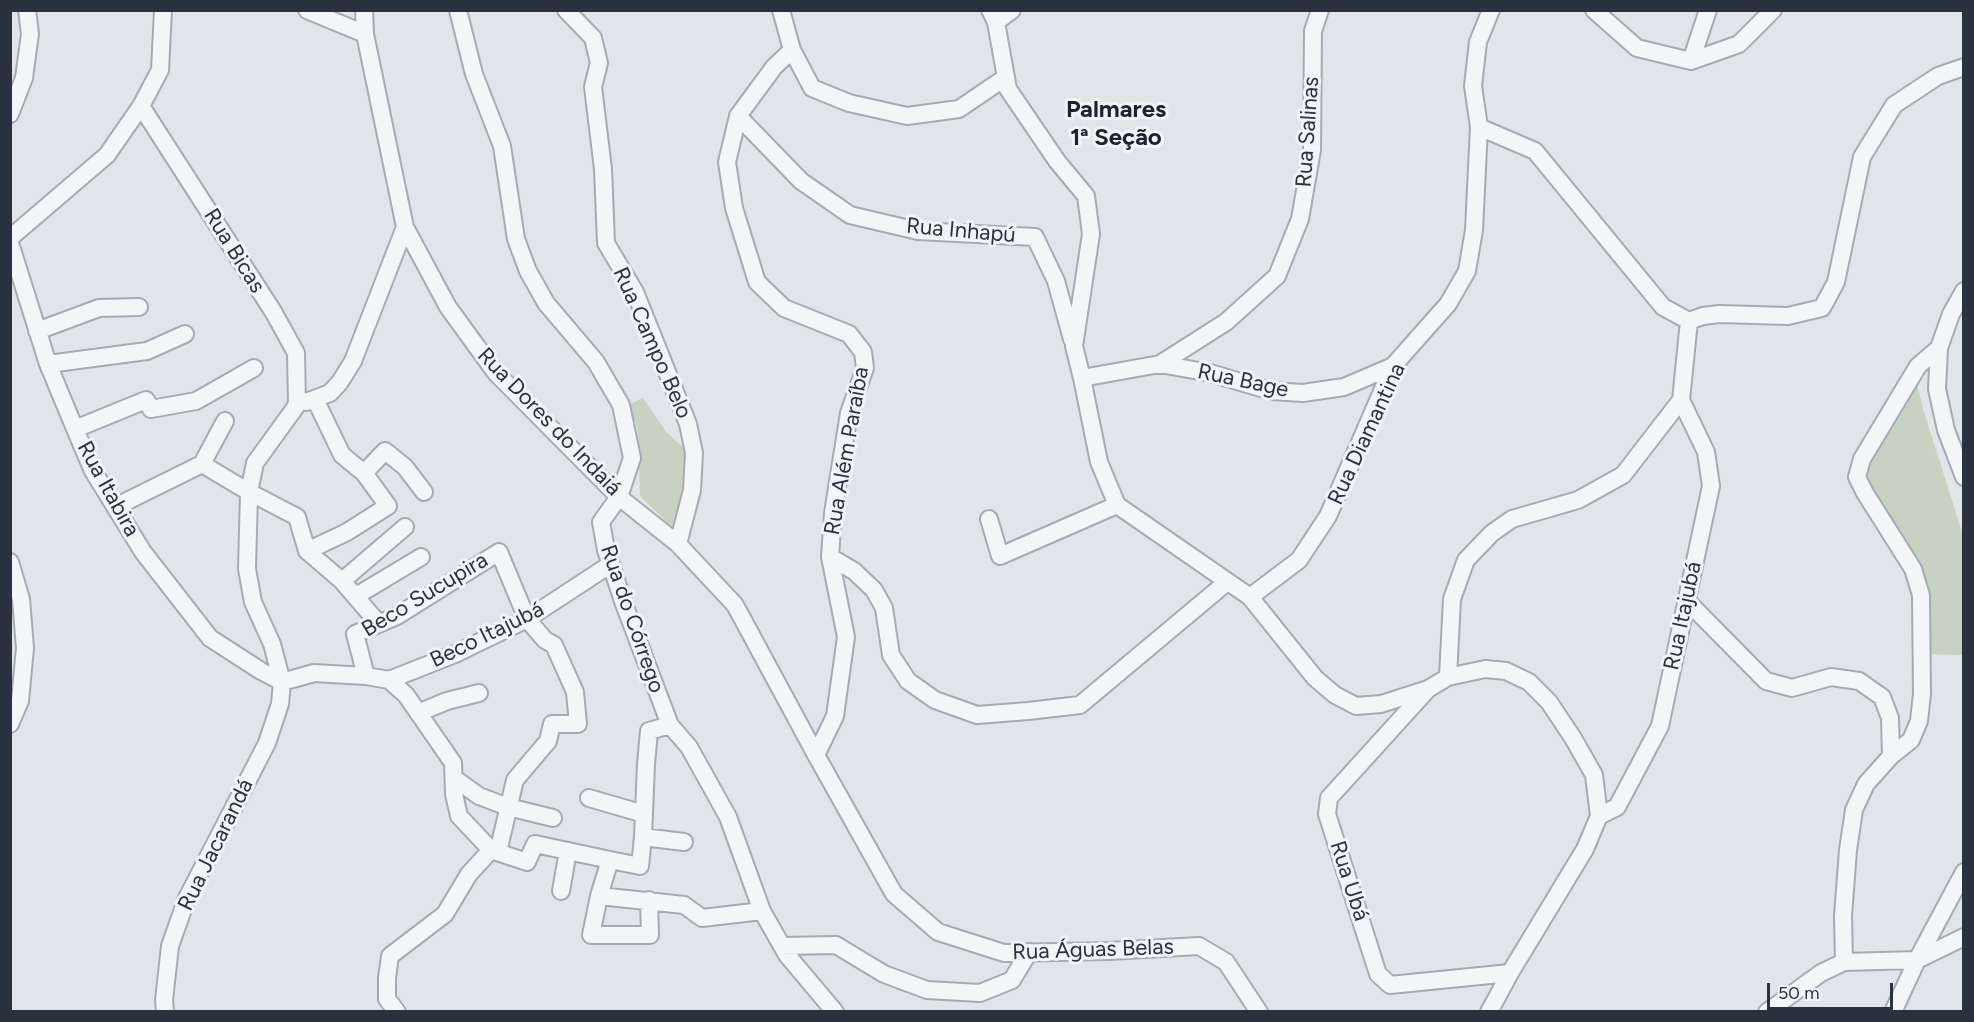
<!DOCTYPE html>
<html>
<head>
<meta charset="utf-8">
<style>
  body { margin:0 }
  #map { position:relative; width:1974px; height:1022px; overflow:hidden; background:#e1e4e9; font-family:Figtree,sans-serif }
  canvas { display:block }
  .frame { position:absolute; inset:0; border:12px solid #2a3240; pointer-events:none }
  .scale { position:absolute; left:1767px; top:983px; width:126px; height:27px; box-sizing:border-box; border:3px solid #2a3240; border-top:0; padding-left:8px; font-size:18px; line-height:21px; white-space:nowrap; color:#2a3240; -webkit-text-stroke:4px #f1f3f6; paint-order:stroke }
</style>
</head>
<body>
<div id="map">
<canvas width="1974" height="1022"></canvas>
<div class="frame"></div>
<div class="scale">50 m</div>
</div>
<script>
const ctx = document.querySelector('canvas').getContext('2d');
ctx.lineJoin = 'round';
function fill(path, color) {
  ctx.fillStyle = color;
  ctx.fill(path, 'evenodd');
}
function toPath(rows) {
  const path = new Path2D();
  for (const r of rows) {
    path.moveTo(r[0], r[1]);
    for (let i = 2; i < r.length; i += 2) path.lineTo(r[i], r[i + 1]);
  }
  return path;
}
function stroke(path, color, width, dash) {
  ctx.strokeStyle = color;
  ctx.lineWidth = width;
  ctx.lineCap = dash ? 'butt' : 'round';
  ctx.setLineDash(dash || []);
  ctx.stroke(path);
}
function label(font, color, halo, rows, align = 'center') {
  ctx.font = font + ' Figtree,sans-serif';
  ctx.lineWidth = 6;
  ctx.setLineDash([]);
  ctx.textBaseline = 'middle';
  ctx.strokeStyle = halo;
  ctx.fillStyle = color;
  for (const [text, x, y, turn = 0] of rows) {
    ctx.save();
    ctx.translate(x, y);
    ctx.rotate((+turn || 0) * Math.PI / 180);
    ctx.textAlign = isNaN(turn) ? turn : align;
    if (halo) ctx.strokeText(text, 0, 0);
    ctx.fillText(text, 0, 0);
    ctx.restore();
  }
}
const green = toPath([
  [1917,371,1917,385,1923,409,1963,535,1963,655,1927,654,1927,601,1861,468],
  [643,398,666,432,687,451,685,485,674,529,640,496,638,429,628,405]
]);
const minor = toPath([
  [307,10,365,34,405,227,448,307,496,373,619,497,678,544,735,605,816,755,894,894,938,932,1004,953,1109,951,1199,946,1226,962,1259,1012],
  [364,10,365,34],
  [458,10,474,74,502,146,516,239,528,271,546,303,596,362,621,405,632,458,619,497,601,522,606,550,624,604,670,725,689,747,728,817,762,911,787,955,835,1012],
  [566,10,593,38,599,63,593,87,603,169,606,243,635,292,688,424,694,453,692,490,678,544],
  [781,10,792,50,774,67,738,116,727,162,734,208,757,282,784,308,849,334,863,352,865,368,849,413,833,513,830,557,846,637,835,716,816,755],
  [990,10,996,22,1008,89,1057,161,1086,196,1091,234,1074,346,1082,378,1099,462,1117,505,1250,597,1315,678,1335,695,1356,706,1381,704,1428,689,1448,677,1485,669,1506,671,1529,682,1549,702,1573,738,1594,775,1599,816,1585,849,1510,973,1489,1012],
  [1594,10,1637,48,1691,61,1739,44,1773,10],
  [996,22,1012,10],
  [792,50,812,88,849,103,907,116,959,109,1006,77],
  [1691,61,1708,10],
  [141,106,274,313,296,353,297,405,255,463,249,492,247,569,253,602,272,644,282,682,280,704,267,743,187,898,170,946,164,1000,165,1012],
  [10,114,24,78,30,34,27,10],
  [738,116,801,181,850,215,918,231,1035,237,1056,281,1072,339],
  [1479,127,1535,151,1663,307,1689,321,1703,316,1719,314,1788,316,1822,308,1836,282,1862,157,1894,105,1938,76,1964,67],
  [10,238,107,155,141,106,160,70,163,10],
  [10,243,48,364,75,429,93,471,143,552,210,638,261,671,282,682],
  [1964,291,1951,314,1939,348,1937,389,1946,430,1964,477],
  [37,331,99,308,139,307],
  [48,364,147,351,185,334],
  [1160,364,1210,373,1271,391,1303,393,1344,387,1393,366],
  [1082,378,1160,364,1226,322,1277,276,1300,219,1312,150,1313,31,1320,10],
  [306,402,330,393,340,382,353,361,405,227],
  [75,429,146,400,151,409,196,401,254,368],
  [202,464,249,492,297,517,307,551,342,581,379,624],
  [364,473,385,451,405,467,424,492],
  [115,507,202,464,225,421],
  [989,519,1000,556,1117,505],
  [307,551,347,532,388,506,364,473,342,455,315,399],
  [830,557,854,571,874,590,884,608,891,655,908,681,935,700,977,715,1028,711,1080,705,1227,582],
  [10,562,21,599,25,648,20,701,10,724],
  [342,581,405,527],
  [356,596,421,557],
  [1250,597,1299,560,1328,516,1393,366,1448,304,1467,271,1474,230,1479,127,1473,86,1478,42,1491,10],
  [1686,600,1766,681,1792,688,1831,677,1859,681,1882,697,1890,718,1891,756],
  [366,676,355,634,397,616,499,552,527,619,545,640,554,645,575,692,578,724,552,724,548,741,515,780,498,852],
  [1448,677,1452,599,1466,560,1492,533,1512,519,1578,500,1623,475,1681,400,1689,321],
  [389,680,455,654,527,619,611,564],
  [282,682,314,673,366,676,389,680,406,695,453,763,454,794,459,816,491,850,527,862,535,844,610,860,599,896,684,905,702,918,762,911],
  [1427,690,1329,798,1327,814,1378,974,1390,985,1510,973],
  [418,713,447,701,479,693],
  [454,778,479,796,508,807,553,818],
  [589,798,644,814],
  [1599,816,1617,807,1660,726,1711,486,1706,452,1681,400],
  [643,837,684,842],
  [610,860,640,866,643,837,646,764,649,731,670,725],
  [561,891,568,851],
  [599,896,591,935,650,935,649,900],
  [782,946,836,945,884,974,927,990,980,993,1012,980,1029,952],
  [1844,962,1843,916,1848,850,1854,810,1866,784,1891,756,1911,740,1919,721,1922,694,1921,595,1913,569,1865,493,1857,477,1862,459,1918,366,1939,348],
  [397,1012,387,999,387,978,390,956,445,914,469,874,491,850],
  [1767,1012,1821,973,1844,962,1917,960,1964,937],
  [1893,1012,1917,960,1964,872]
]);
const streetNames = [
  ["Rua Salinas",1308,132,-86],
  ["Rua Inhapú",961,231,5],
  ["Rua Bicas",234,251,58],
  ["Rua Campo Belo",652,343,66],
  ["Rua Bage",1243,381,12],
  ["Rua Dores do Indaiá",549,422,46],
  ["Rua Diamantina",1367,434,-65],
  ["Rua Além Paraíba",847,451,-80],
  ["Rua Itabira",108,489,61],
  ["Beco Sucupira",425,595,-31],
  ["Rua Itajubá",1683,616,-78],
  ["Rua do Córrego",632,619,71],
  ["Beco Itajubá",487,635,-26],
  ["Rua Jacarandá",216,845,-64],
  ["Rua Ubá",1349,881,72],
  ["Rua Águas Belas",1093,950,-2]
];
const neighbourhoodNames = [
  ["Palmares",1116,110],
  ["1ª Seção",1116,138]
];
fill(green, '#c7d2c3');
stroke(minor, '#a6abb3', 20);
stroke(minor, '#f4f5f7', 16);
label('22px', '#2a3240', '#f1f3f6', streetNames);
label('bold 24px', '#1c2330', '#f1f3f6', neighbourhoodNames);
</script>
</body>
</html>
